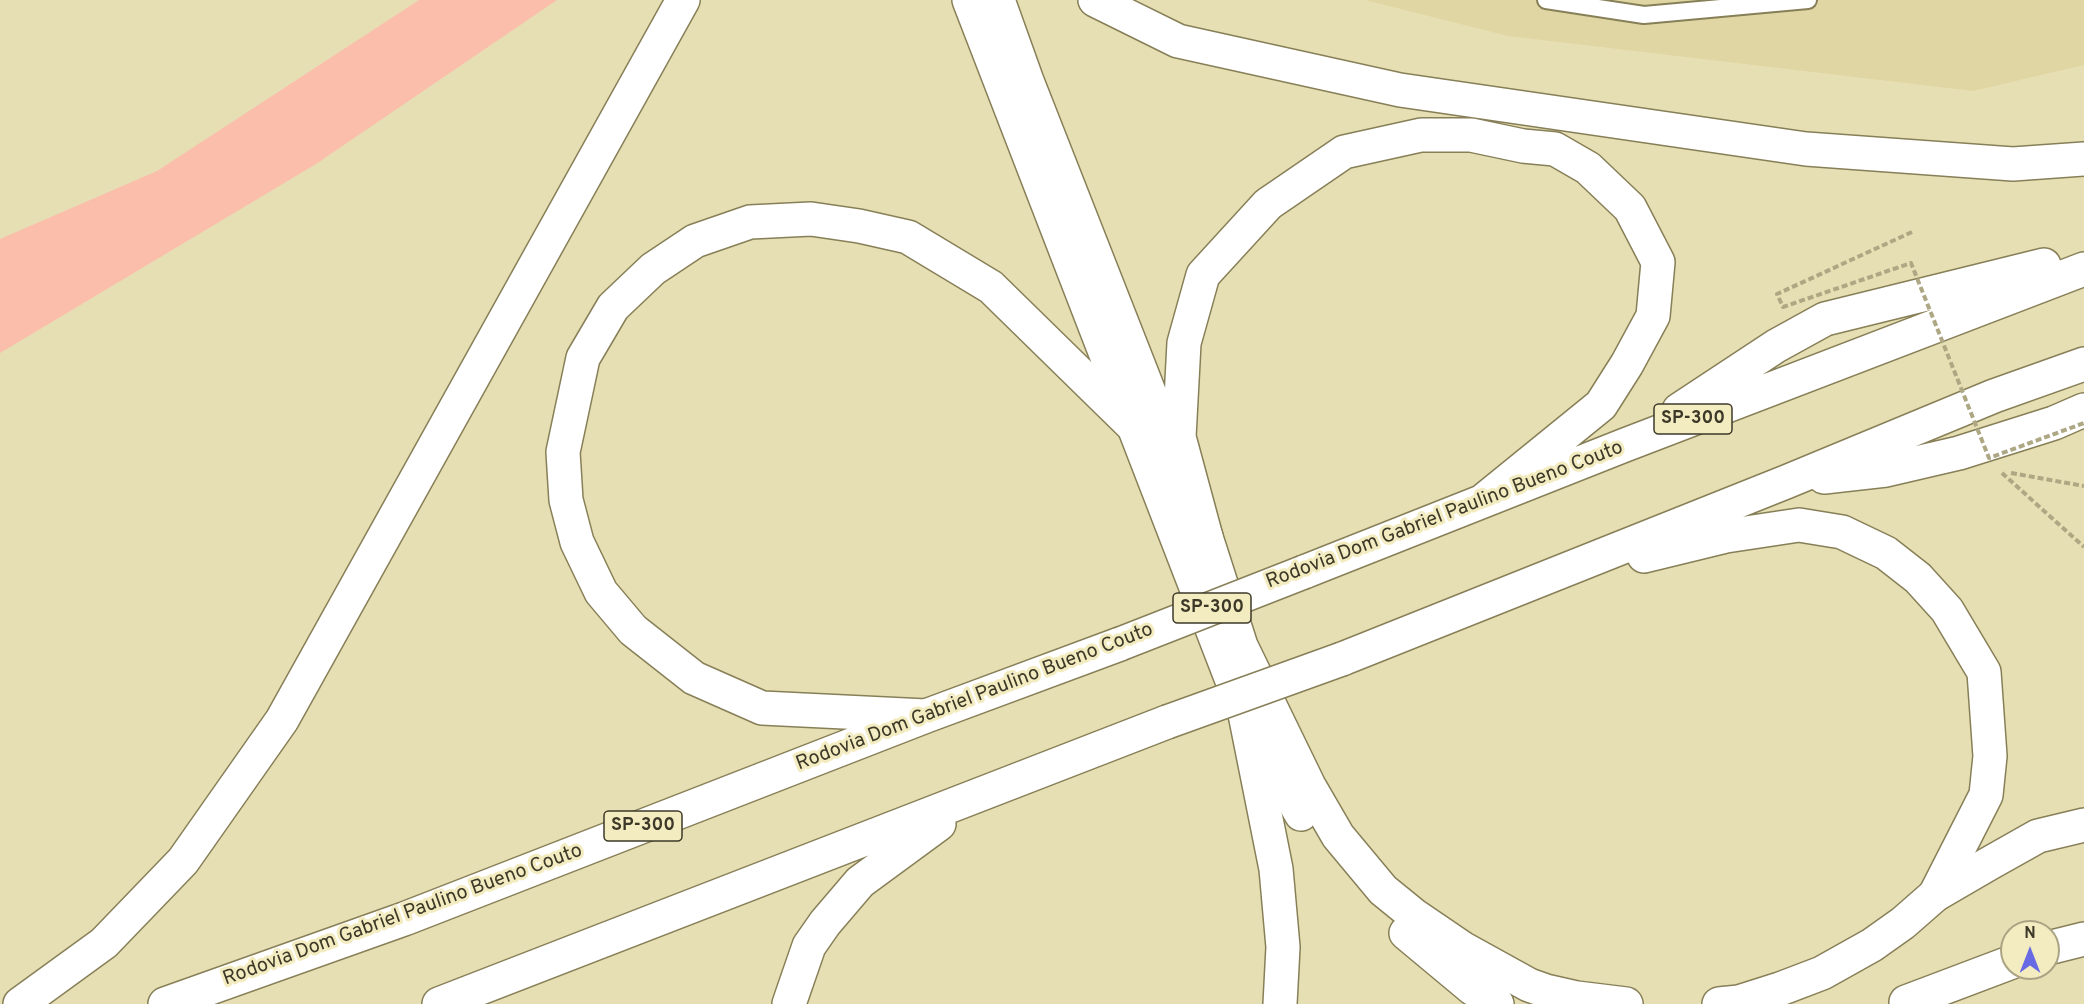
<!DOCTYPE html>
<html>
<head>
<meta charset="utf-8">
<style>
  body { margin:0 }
  #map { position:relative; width:2084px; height:1004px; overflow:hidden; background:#e7dfb4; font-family:Overpass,sans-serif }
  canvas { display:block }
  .north { position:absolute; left:2000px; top:920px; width:60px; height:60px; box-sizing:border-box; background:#f4ecc1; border:2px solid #aba484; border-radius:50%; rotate:0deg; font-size:16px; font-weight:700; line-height:24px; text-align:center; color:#3d3928 }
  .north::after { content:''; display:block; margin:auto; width:21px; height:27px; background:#676ae3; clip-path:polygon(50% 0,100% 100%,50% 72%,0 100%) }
</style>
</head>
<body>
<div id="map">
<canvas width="2084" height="1004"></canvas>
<div class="north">N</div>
</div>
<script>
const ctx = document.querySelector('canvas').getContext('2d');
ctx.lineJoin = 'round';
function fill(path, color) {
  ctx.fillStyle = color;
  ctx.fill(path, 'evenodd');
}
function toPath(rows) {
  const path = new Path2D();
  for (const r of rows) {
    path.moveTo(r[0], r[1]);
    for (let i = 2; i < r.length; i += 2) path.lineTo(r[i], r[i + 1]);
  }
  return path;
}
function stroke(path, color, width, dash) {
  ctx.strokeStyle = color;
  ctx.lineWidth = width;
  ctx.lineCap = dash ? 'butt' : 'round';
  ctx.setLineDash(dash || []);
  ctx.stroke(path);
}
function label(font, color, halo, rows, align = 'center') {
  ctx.font = font + ' Overpass,sans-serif';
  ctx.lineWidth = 6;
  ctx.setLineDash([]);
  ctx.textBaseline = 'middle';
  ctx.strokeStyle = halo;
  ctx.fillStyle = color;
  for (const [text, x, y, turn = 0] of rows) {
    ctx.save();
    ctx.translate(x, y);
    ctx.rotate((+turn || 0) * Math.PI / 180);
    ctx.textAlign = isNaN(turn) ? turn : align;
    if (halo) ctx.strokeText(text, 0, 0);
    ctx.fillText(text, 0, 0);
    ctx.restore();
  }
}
const built = toPath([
  [1365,0,2084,0,2084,65,1973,91,1508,36]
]);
const green = toPath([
  [419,0,557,0,316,164,0,353,0,239,157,171]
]);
const path = toPath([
  [2002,473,2084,547],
  [2011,473,2084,486]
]);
const service = toPath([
  [1546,0,1644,15,1808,0]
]);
const primary = toPath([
  [969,0,1245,714,1301,814],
  [998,0,1027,81,1206,537,1241,646,1309,786,1338,836,1383,890,1415,916,1462,948,1529,985,1546,991,1577,998,1626,1004],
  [1406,933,1472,988,1497,1004],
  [2048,948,2084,939],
  [1906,1002,2012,962],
  [1719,1004,1739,1002,1780,989,1822,973,1872,945,1903,923,1935,895,1990,863,2038,836,2084,825]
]);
const motorway = toPath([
  [1095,0,1178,41,1400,90,1806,149,2013,164,2084,159],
  [1679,410,1776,346,1825,319,2044,265],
  [1824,477,1886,470,1959,453,2054,423,2084,410],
  [1206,537,1179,437,1184,343,1203,275,1268,204,1344,152,1421,135,1471,135,1523,146,1555,149,1588,168,1630,208,1658,262,1653,316,1627,364,1601,405,1484,500],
  [1644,556,1726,536,1799,525,1842,532,1886,553,1918,578,1947,610,1984,672,1990,756,1986,795,1935,895],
  [1304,572,1625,445,2084,269],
  [1342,659,1786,482,1994,396,2084,364],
  [1245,714,1276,869,1283,947,1280,1004],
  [926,716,762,708,694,678,633,630,601,592,577,542,566,500,563,452,583,358,613,307,653,269,695,241,750,222,811,219,859,226,908,237,991,287,1133,426],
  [20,1004,104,943,183,861,282,720,683,0],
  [165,1004,404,919,926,716,1120,644],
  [439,1004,1167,722],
  [789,1004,809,946,825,923,860,882,939,824],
  [1911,1004,1934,993]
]);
const pathBridge = toPath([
  [1912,232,1777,294,1783,307,1911,263,1989,458,2084,423]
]);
const motorwayBridge = toPath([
  [1120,644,1304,572],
  [1167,722,1342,659]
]);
const shields = [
  [1693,419,78],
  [1212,608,78],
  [643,826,78]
];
const shieldNames = [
  ["SP-300",1693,419],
  ["SP-300",1212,608],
  ["SP-300",643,826]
];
const streetNames = [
  ["Rodovia Dom Gabriel Paulino Bueno Couto",1445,516,-21],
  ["Rodovia Dom Gabriel Paulino Bueno Couto",975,698,-21],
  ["Rodovia Dom Gabriel Paulino Bueno Couto",403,916,-20]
];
fill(built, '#e0d6a3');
fill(green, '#fabeab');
stroke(service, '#877f57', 20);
stroke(primary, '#877f57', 36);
stroke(motorway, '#877f57', 36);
stroke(path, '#ada784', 4, [6, 3]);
stroke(service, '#fff', 16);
stroke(primary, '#fff', 33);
stroke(motorway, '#fff', 33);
stroke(motorwayBridge, '#877f57', 36, []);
stroke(pathBridge, '#ada784', 4, [6, 3]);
stroke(motorwayBridge, '#fff', 33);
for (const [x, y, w] of shields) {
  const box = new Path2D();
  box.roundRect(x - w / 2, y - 15, w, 30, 4.5);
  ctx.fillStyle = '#f4ecc1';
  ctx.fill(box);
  stroke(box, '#3d3928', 1.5);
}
label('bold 18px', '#3d3928', null, shieldNames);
label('20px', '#3d3928', '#f4ecc1', streetNames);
</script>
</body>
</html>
